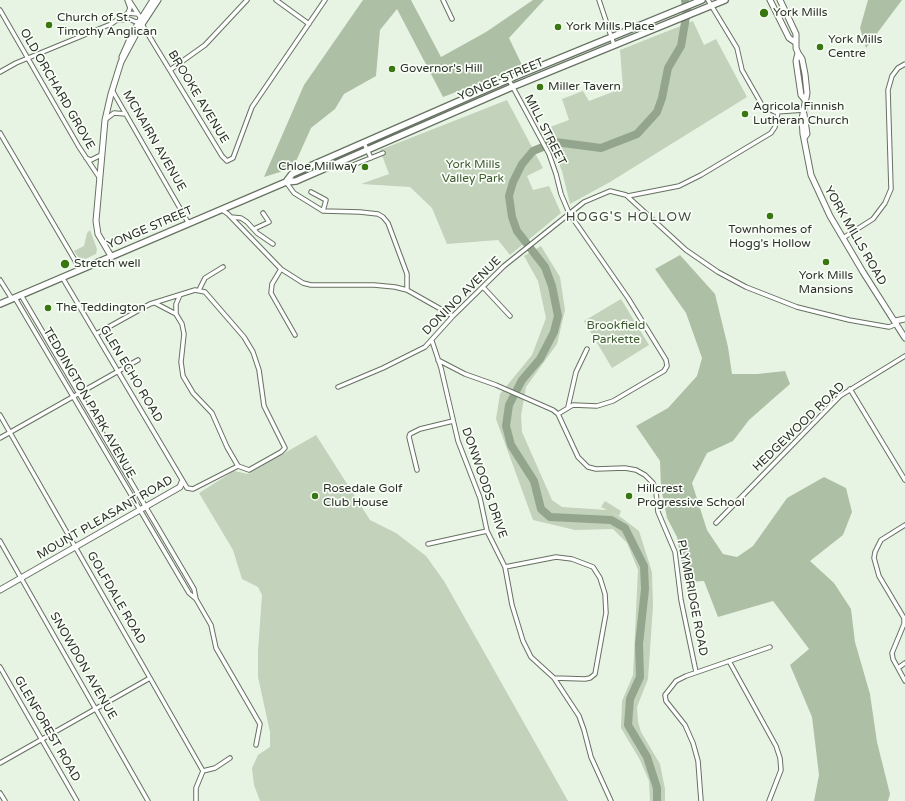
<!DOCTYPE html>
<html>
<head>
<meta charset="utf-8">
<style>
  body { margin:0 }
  canvas { display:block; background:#e8f4e3 }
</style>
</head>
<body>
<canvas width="905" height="801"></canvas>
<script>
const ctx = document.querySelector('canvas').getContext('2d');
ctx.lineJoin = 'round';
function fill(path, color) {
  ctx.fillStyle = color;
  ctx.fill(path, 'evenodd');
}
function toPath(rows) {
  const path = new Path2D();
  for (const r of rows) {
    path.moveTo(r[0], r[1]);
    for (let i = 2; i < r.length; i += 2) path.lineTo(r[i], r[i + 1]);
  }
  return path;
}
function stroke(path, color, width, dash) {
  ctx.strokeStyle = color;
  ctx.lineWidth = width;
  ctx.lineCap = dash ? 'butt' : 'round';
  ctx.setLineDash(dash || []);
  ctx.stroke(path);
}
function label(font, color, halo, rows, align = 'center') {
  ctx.font = font + ' "Varela Round",sans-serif';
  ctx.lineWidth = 3.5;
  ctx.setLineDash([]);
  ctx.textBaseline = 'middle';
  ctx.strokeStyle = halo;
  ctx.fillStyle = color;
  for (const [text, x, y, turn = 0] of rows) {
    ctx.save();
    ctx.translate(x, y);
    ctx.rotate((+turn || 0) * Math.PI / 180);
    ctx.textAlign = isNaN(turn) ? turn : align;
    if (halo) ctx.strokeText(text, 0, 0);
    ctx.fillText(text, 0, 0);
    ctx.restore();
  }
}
const green = toPath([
  [693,21,704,45,716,39,747,97,610,182,570,204,562,171,546,133,550,127,569,120,562,99,583,91,589,101,623,88,620,50],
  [507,100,543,168,527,176,533,190,549,186,561,213,510,255,498,240,447,244,432,208,410,187,361,184,389,174,380,150],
  [90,230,97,249,96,254,81,261,74,251,84,246,87,233],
  [541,246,560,277,565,310,557,344,526,387,521,416,522,432,552,500,562,507,607,510,622,518,639,531,652,572,653,606,648,679,637,707,638,722,641,732,660,764,665,789,665,801,650,801,649,781,640,760,621,728,622,701,633,675,638,570,627,543,613,529,575,530,533,520,496,419,500,394,532,355,546,318,538,281,524,256],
  [621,299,649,345,612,368,584,321],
  [316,435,370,520,396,533,426,556,444,581,568,801,260,801,254,785,252,768,258,755,270,747,270,732,258,677,258,651,262,595,258,587,242,579,233,550,199,493,234,471,248,474],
  [605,501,621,511,619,516,601,507]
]);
const forest = toPath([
  [363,0,411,0,441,57,486,32,533,0,544,0,509,38,522,65,504,74,443,97,397,9,380,30,376,76,344,94,335,109,311,128,293,168,264,177,304,85],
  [868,0,902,0,866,48,860,28],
  [680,255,715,294,728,347,732,374,757,374,785,371,790,384,749,420,733,441,707,453,692,483,707,530,723,554,737,557,753,546,787,498,824,477,846,488,852,512,843,535,810,561,834,583,851,609,855,642,870,694,877,742,890,794,888,801,814,801,819,775,812,717,790,665,809,649,773,601,718,617,704,581,685,582,677,537,667,518,661,488,660,461,636,426,668,408,697,376,702,358,686,313,655,269]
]);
const river = toPath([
  [657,801,657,788,647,757,628,725,630,699,640,677,639,644,645,589,644,566,625,528,611,520,550,517,541,509,534,481,511,445,506,426,509,405,522,380,540,359,554,332,558,316,552,286,545,267,517,231,512,217,509,196,513,182,522,164,533,151,555,142,601,148,637,134,657,112,662,98,668,68,681,46,687,11,685,0]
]);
const street = toPath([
  [127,0,130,8,128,13],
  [129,0,140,17,140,21,222,156,227,161,233,158,252,107,325,0],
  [276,0,309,24],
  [443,0,452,19],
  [599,0,614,45],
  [708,0,737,48,742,70,762,105,775,112,804,110],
  [0,10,79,147,99,177],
  [119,20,129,19,136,22,140,21],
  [170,70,205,45,247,0],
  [0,72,16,63,111,24,128,13,138,14],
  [509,80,549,154,556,174,561,194,569,213,628,298,666,360,667,366,664,371,613,401,597,406,573,405,558,414],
  [112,90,189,224],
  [106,119,114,113,126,114],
  [0,133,80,269],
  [364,143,371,158],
  [86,158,91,160,101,155],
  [348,167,383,153],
  [286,182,294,193,323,211,360,212,378,214,383,217,388,223,407,274,407,290],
  [311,192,326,200,323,211],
  [628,196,679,186,701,175,771,133,775,127,778,112],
  [222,210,228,214,281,269,303,283,311,285,374,285,395,287,407,290,453,316],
  [231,217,241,218,247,222,257,233,273,244],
  [254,229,269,222,263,213],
  [843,238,873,219,885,203,891,189,888,90,892,76,898,68,905,64],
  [281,269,272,284,271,293,295,335],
  [62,277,187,488,193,489,238,466],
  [0,280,12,299],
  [483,287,510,316],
  [199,290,205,278,223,267],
  [21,295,194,589,196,599,211,625,216,648,260,724,256,745],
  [15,298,189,593,196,599],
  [176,314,176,304,180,295],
  [96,334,150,304,195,290,205,292,244,337,253,352,259,370,264,406,285,448,281,452,249,470,238,466,227,447,212,413,193,393,183,376,181,362,184,334,182,324,176,314,155,303],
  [432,341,441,368,458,441,480,498,487,531,505,567,512,605,523,641,531,657,554,678,585,679,590,678,595,674,606,613,605,594,600,578,593,567,572,559,556,557,505,567],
  [438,360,465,374,496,385,553,410,558,414,578,457,588,467,596,469,625,468,636,470,645,475,653,483,656,492,658,512,675,552,681,600,696,672],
  [338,387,383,368,425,347,453,316,504,266,584,202,610,191,626,195,686,250,718,272,746,287,797,307,849,320,889,327,897,324],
  [850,389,905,480],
  [568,407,576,372,587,349],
  [0,415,203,771],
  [0,438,138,360],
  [417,470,409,437,410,434,420,429,453,421],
  [716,523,840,396,905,356],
  [905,525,881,540,875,552,874,558,879,576,904,618,904,624,892,653,893,659,905,681],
  [0,541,148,801],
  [428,544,487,531],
  [729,661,776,746,780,758,781,770,769,801],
  [0,667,77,801],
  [898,668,905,663],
  [554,678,579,716,584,730,591,757,611,801],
  [0,763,150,678],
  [203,771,215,768,230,758],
  [0,793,5,801],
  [196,801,196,788,203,771],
  [701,801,698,761,693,743,685,725,666,701,665,695,676,681,686,676,770,647]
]);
const secondary = toPath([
  [770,0,789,38,795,42],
  [780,0,796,34,796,48,798,53,802,59,805,74,807,93,802,119,803,134,811,175,830,216,863,272,905,338],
  [798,53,796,61,801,95,805,100],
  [122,57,134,30,153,0],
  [804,114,807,134,804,138],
  [111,256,98,234,96,221,105,120,111,94,121,62,137,32,158,0],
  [895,321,905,319],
  [0,590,180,487,182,482]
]);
const primary = toPath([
  [286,182,292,174,514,77,702,0],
  [0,304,286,182,296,181,512,87,725,0]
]);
const markers = [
  [764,13,5,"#397710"],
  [49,25,4,"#397710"],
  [558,27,4,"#397710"],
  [820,47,4,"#397710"],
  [392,69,4,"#397710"],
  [540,87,4,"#397710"],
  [745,114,4,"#397710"],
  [365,167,4,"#397710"],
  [770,216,4,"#397710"],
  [826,262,4,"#397710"],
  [65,264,5,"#397710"],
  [48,308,4,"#397710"],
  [315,496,4,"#397710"],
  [629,496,4,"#397710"]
];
const poiNames = [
  ["York Mills",773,13],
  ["Church of St.",57,18],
  ["Timothy Anglican",57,32],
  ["York Mills Place",566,27],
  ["York Mills",828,40],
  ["Centre",828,54],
  ["Governor's Hill",400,69],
  ["Miller Tavern",548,87],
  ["Agricola Finnish",753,107],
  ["Lutheran Church",753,121],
  ["Chloe Millway",357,167,"right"],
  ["Townhomes of",770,230,"center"],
  ["Hogg's Hollow",770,244,"center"],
  ["Stretch well",74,264],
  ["York Mills",826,276,"center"],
  ["Mansions",826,290,"center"],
  ["The Teddington",56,308],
  ["Rosedale Golf",323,489],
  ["Club House",323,503],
  ["Hillcrest",637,489],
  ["Progressive School",637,503]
];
const streetNames = [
  ["YONGE STREET",501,80,-23],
  ["OLD ORCHARD GROVE",57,89,60],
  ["BROOKE AVENUE",198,97,59],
  ["MILL STREET",545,130,63],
  ["MCNAIRN AVENUE",154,141,60],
  ["YONGE STREET",150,228,-23],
  ["YORK MILLS ROAD",855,236,60],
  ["DONINO AVENUE",462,296,-45],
  ["GLEN ECHO ROAD",131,374,59],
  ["TEDDINGTON PARK AVENUE",89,403,60],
  ["HEDGEWOOD ROAD",799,427,-44],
  ["DONWOODS DRIVE",484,483,71],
  ["MOUNT PLEASANT ROAD",105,518,-30],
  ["GOLFDALE ROAD",116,598,60],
  ["PLYMBRIDGE ROAD",692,598,79],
  ["SNOWDON AVENUE",83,666,60],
  ["GLENFOREST ROAD",47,729,60]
];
const parkNames = [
  ["York Mills",473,165],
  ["Valley Park",473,179],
  ["Brookfield",616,326],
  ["Parkette",616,340]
];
const neighbourhoodNames = [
  ["HOGG'S HOLLOW",629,218]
];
fill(green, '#c2d2bb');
fill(forest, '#adc0a5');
stroke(river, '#93a58c', 8);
stroke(street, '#667162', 5.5);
stroke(secondary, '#667162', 7);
stroke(primary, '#667162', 8);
stroke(street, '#fff', 3.5);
stroke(secondary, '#fff', 5);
stroke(primary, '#fff', 5.5);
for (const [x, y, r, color] of markers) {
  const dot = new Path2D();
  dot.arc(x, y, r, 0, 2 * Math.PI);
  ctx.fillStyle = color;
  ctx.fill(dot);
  stroke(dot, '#f9fef7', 1.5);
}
label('12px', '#2b3029', '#f9fef7', poiNames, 'left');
label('12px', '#2b3029', '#f9fef7', streetNames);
label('12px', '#405c33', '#f9fef7', parkNames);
ctx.letterSpacing = '1px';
label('13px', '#414b3d', '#f9fef7', neighbourhoodNames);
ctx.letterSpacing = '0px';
</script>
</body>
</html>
